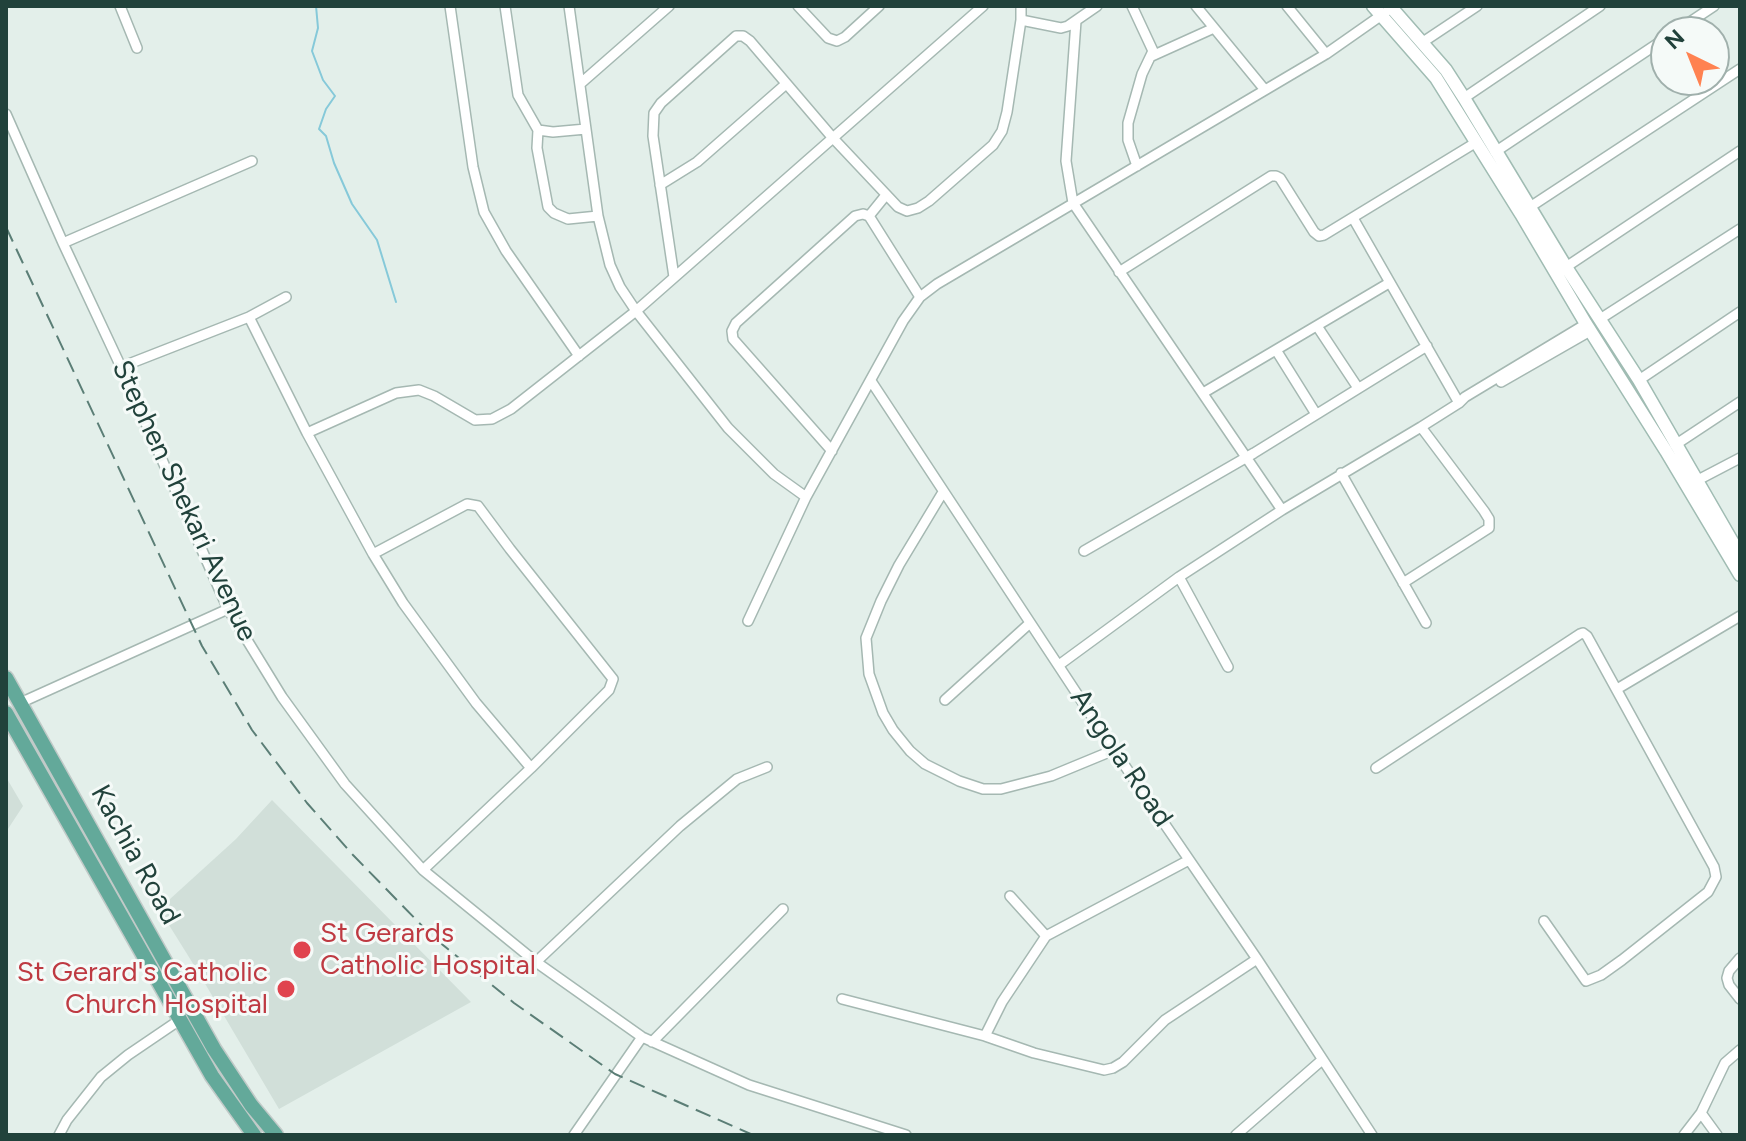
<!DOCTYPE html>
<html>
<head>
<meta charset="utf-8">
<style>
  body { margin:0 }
  #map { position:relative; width:1746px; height:1141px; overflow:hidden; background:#e3efea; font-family:Figtree,sans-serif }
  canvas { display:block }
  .frame { position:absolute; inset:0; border:8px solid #21423b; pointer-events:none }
  .north { position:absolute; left:1650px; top:16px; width:80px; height:80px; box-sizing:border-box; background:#f5faf8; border:2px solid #a0b0ac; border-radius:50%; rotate:317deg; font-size:22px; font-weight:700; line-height:32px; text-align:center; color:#21423b }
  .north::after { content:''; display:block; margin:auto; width:28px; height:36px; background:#ff8251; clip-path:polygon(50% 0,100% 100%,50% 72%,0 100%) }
</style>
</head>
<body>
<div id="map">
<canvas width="1746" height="1141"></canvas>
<div class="frame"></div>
<div class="north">N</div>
</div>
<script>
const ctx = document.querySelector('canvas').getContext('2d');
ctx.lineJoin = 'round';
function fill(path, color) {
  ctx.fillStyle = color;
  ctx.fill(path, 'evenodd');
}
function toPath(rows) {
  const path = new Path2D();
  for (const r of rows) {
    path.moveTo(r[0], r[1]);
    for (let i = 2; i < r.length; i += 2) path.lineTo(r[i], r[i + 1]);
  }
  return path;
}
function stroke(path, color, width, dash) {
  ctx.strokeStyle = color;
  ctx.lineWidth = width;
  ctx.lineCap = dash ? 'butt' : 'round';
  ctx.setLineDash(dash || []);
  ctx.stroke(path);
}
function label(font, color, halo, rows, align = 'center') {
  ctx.font = font + ' Figtree,sans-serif';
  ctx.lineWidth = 6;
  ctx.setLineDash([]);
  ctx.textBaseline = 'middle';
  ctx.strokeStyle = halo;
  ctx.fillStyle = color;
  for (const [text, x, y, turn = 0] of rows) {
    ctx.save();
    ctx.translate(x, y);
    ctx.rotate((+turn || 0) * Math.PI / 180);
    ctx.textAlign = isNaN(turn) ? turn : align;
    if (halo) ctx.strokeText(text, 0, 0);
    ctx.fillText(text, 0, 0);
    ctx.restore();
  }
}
const built = toPath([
  [6,777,23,806,6,832],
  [272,800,471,1002,279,1109,197,970,159,909,236,839]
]);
const stream = toPath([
  [316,6,318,28,312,51,323,80,335,96,326,109,319,129,326,136,334,163,352,204,377,240,396,302]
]);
const street = toPath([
  [120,6,137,48],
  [450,6,473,167,484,212,506,251,579,356],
  [505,6,518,95,538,130,537,148,548,207,554,213,568,219,598,216],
  [569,6,598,216,610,265,620,287,636,311,728,428,774,474,806,497],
  [798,6,828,38,837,41,845,37,879,6],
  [1132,6,1153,51,1142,74,1128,123,1128,140,1137,166],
  [1196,6,1265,90],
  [1287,6,1326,54],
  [1021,20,1061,28,1068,26,1097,6],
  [1076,21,1066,161,1073,203,1282,510],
  [1675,32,1714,6],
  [1423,42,1477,6],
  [1152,56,1214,28],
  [580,84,669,6],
  [1464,98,1600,6],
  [6,114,63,243,121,367,228,609,282,697,345,784,423,870,536,962,642,1037,749,1085,906,1135],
  [538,130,553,132,586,129],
  [1495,152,1666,38],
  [660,185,697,162,786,84],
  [1530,207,1740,69],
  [869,216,920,297],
  [869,216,886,195],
  [1353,218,1459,403],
  [63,243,252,161],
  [1566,267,1740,151],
  [1119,272,1271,176,1276,176,1280,178,1314,232,1319,236,1324,235,1475,143],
  [674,277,653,136,654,113,661,103,736,36,743,36,750,41,832,137,898,207,907,211,918,208,929,201,993,145,1002,131,1007,112,1021,20,1021,6],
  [249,317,307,433,373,554,403,603,476,703,531,768],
  [1600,319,1740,229],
  [1317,326,1358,388],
  [1276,350,1316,414],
  [121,367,249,317,286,297],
  [1639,380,1740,312],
  [871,381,1114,750,1257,959,1372,1135],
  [1501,382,1590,331],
  [1203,393,1389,283],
  [307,433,396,393,419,390,434,396,475,420,492,419,511,409,636,311,983,6],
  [1675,445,1740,402],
  [832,451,733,339,732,331,736,323,855,216,863,214,869,216],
  [1341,473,1426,623],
  [1696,481,1740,458],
  [943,492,899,565,881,601,866,638,869,674,883,713,893,730,910,751,925,764,959,781,983,789,1001,789,1051,776,1114,750],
  [1084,551,1254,453,1427,346],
  [373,554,467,504,478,506,510,549,613,679,609,690,531,768,423,870],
  [1179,577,1228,667],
  [1403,583,1489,528,1489,519,1484,511,1421,427],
  [748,621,806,497,903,321,920,297,937,284,1326,54,1386,12],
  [1059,665,1179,577,1282,510,1421,427,1459,403,1465,397,1586,324],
  [1617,689,1740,616],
  [945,700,1030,623],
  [20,703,228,609],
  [1376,768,1580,634,1583,633,1587,636,1714,867,1716,877,1708,892,1622,960,1601,975,1586,981,1544,921],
  [1010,896,1046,936],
  [1740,958,1729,971,1727,978,1729,985,1740,999],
  [536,962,680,826,737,779,767,767],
  [842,999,985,1036,1034,1053,1104,1070,1113,1068,1123,1062,1165,1020,1257,959],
  [985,1036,1002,1002,1046,936,1189,860],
  [652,1042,783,909],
  [1701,1113,1717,1135],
  [59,1135,67,1120,101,1077,128,1055,181,1019],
  [574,1135,642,1037],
  [1236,1135,1322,1060],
  [1684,1135,1701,1113,1725,1063,1740,1050]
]);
const secondary = toPath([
  [1373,6,1436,78,1521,214,1586,324,1666,451,1740,575],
  [1390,6,1446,70,1464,98,1566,267,1639,380,1740,555]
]);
const primary = toPath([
  [6,678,214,1049,251,1105,276,1135],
  [6,713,212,1076,254,1135]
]);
const rail = toPath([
  [6,227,202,646,252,730,307,803,353,855,432,936,514,1003,615,1074,753,1135]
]);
const markers = [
  [302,950,10,"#e0444e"],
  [286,989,10,"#e0444e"]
];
const streetNames = [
  ["Stephen Shekari Avenue",184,501,65],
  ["Angola Road",1121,758,56],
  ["Kachia Road",135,855,61]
];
const healthNames = [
  ["St Gerards",320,934],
  ["Catholic Hospital",320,966],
  ["St Gerard's Catholic",268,973,"right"],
  ["Church Hospital",268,1005,"right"]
];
fill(built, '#d1dfd9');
stroke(stream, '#86c9d9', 2);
stroke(street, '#a5b8b2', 12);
stroke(secondary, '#a0bcb3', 15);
stroke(primary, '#c1cac8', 17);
stroke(street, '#fff', 9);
stroke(secondary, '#fff', 12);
stroke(primary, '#63a99a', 14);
stroke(rail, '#5b7e76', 2, [16, 8]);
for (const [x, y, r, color] of markers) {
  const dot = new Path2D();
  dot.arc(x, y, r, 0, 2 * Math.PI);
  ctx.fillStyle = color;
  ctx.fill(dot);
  stroke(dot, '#f5faf8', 3);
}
label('28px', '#21423b', '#f5faf8', streetNames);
label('28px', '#be3a42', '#f5faf8', healthNames, 'left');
</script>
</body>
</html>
